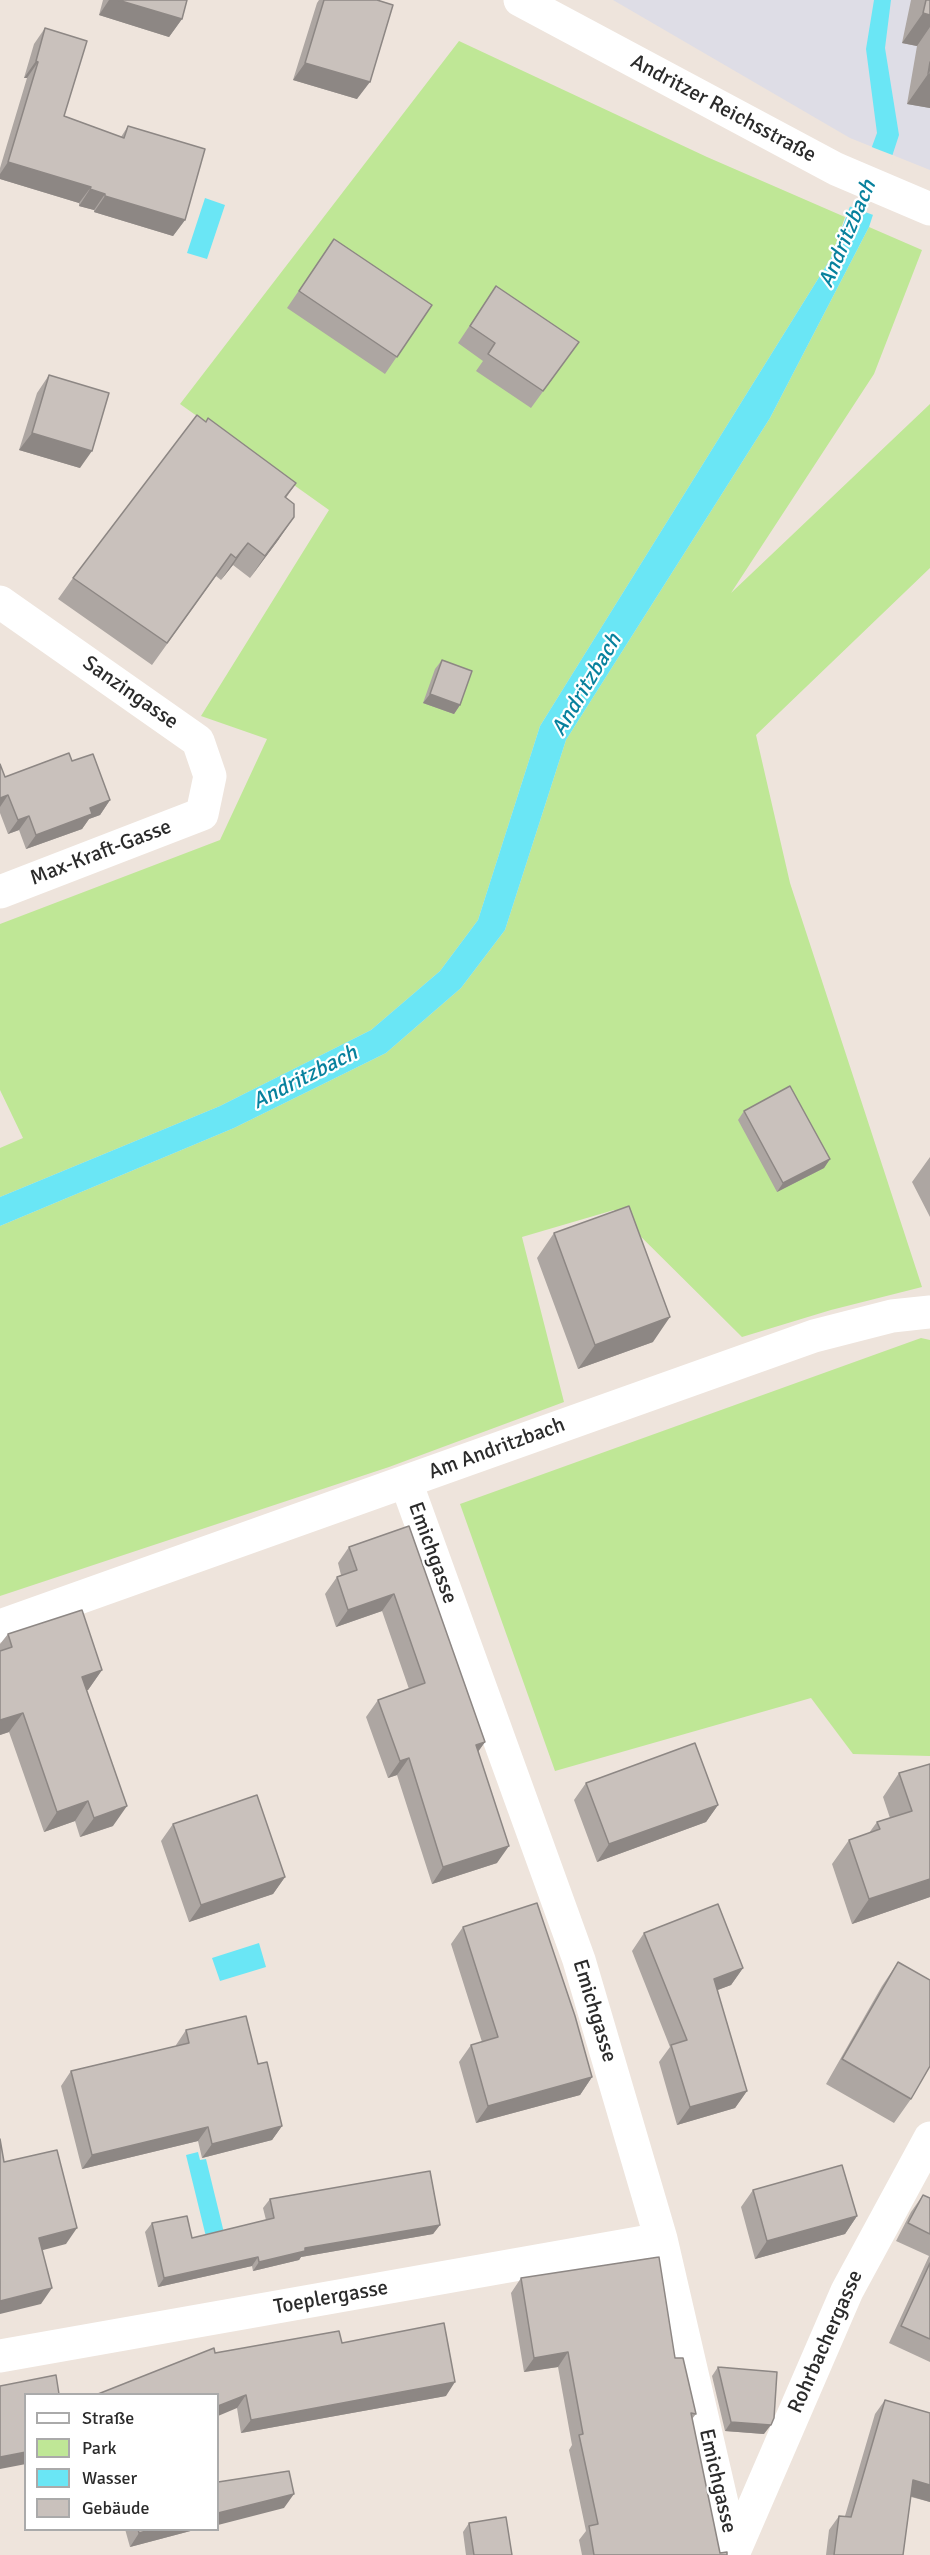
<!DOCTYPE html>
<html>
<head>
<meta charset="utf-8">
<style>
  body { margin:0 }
  #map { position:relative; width:930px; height:2555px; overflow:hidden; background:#eee4dc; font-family:Signika,sans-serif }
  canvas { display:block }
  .legend { position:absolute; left:24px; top:2393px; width:195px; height:138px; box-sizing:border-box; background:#fff; border:2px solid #aaa; margin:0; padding:8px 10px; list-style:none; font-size:18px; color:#2b2b2b }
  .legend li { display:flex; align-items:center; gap:12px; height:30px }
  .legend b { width:30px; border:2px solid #aaa }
</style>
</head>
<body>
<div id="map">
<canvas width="930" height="2555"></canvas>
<ul class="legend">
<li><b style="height:8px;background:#fff"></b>Straße</li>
<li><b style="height:16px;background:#bfe796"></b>Park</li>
<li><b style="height:16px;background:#6ae6f5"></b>Wasser</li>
<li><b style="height:16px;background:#c9c1bc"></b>Gebäude</li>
</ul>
</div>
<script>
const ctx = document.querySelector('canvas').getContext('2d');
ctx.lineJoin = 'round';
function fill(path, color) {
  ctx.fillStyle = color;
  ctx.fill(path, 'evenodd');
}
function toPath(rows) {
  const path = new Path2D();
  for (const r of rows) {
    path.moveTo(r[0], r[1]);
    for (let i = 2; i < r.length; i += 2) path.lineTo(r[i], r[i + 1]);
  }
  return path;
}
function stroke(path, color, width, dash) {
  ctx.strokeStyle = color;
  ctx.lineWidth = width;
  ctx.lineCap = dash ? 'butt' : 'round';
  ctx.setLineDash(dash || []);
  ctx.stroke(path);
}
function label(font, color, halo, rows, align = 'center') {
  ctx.font = font + ' Signika,sans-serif';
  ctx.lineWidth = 4.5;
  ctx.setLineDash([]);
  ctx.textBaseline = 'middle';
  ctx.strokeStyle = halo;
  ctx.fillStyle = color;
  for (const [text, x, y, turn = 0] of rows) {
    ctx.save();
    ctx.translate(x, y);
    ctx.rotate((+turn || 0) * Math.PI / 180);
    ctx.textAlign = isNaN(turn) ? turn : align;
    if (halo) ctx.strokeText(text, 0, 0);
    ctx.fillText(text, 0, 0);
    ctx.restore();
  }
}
const industrial = toPath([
  [613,0,930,0,930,170,850,138]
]);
const green = toPath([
  [459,41,707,157,845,217,831,258,540,726,478,920,440,971,371,1030,220,1106,0,1197,0,1148,23,1138,0,1090,0,924,220,840,267,739,201,716,329,510,180,404],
  [869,227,922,250,874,374,731,593,930,404,930,568,756,735,790,883,922,1287,831,1310,742,1337,614,1210,522,1237,564,1402,389,1467,0,1596,0,1226,234,1128,386,1053,461,988,505,930,566,740,770,418],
  [921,1338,930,1340,930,1756,853,1754,811,1698,555,1771,460,1504]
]);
const water = toPath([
  [874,0,891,0,885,48,899,135,869,227,770,418,566,740,505,930,461,988,386,1053,234,1128,0,1226,0,1197,220,1106,371,1030,440,971,478,920,540,726,831,258,877,133,866,49],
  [205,198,225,205,207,259,187,253],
  [259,1943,266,1967,220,1981,212,1958],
  [198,2152,200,2160,206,2159,226,2241,208,2245,186,2155]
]);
const pier = toPath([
  [869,146,895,156,876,216,846,205]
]);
const minor = toPath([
  [0,602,198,741,210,776,202,814,0,892],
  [406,1482,579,1960,661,2239,734,2555],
  [0,1626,814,1336,892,1316,930,1312],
  [0,2356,661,2239],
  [734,2552,847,2291,930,2138]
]);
const tertiary = toPath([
  [520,0,836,169,930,209]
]);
const wall = toPath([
  [103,0,187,0,182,19,169,37,99,15],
  [319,0,377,0,357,99,293,80,317,3],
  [911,0,930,0,930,108,907,104,917,46,902,43],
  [45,28,64,116,121,137,128,126,185,220,173,236,94,212,94,210,79,206,79,203,0,179,0,168,27,78,24,78,34,44],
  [334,239,432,305,385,374,287,308],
  [496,286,579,342,531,408,476,371,483,361,458,343],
  [49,375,80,468,19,450,37,393],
  [296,483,286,498,279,539,250,578,233,565,221,580,216,576,152,665,58,599,73,578],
  [442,660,460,705,454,714,423,703,435,669],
  [72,761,110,800,100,815,89,819,82,829,26,849,19,830,8,834,0,813,0,764,5,777],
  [744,1111,830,1159,824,1168,777,1192,738,1120],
  [930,1157,930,1217,912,1182],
  [554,1233,653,1342,578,1369,537,1258],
  [409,1526,485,1742,478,1751,497,1863,432,1884,397,1775,388,1778,366,1717,378,1700,409,1689,382,1611,336,1627,325,1594,337,1577,341,1575,338,1563,349,1547],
  [8,1634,102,1670,88,1690,87,1690,113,1826,80,1837,75,1821,44,1832,9,1732,0,1735,0,1644],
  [930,1764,930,1897,852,1924,832,1864,849,1840,869,1833,877,1822,890,1818,883,1797,899,1773],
  [586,1783,718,1805,706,1822,597,1862,574,1800],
  [173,1824,285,1877,273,1894,189,1922,161,1841],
  [463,1927,592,2077,580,2095,476,2123,459,2062,471,2045,482,2042,451,1944],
  [644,1933,743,1968,731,1985,717,1990,747,2091,735,2108,677,2125,659,2062,670,2047,632,1951],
  [898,1962,911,2099,894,2123,826,2084,882,1986],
  [186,2030,258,2064,282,2126,272,2140,202,2158,198,2141,82,2169,61,2086,71,2071,176,2046,176,2045],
  [753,2190,857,2216,845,2234,755,2259,741,2207],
  [923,2195,930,2198,930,2362,889,2343,929,2256,896,2241,911,2212],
  [270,2199,440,2225,433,2234,301,2257,299,2260,253,2271,252,2266,158,2287,145,2232,152,2223,192,2238,266,2220,263,2208],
  [521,2278,675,2358,696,2414,692,2419,720,2553,727,2555,582,2555,579,2540,586,2531,569,2450,572,2445,558,2367,524,2372,511,2293],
  [342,2343,446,2396,241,2433,237,2408,215,2353],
  [718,2367,764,2434,725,2431,712,2376],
  [885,2400,930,2413,930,2502,911,2497,903,2555,826,2555,829,2530,839,2516,845,2516,875,2414],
  [469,2523,512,2555,466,2555,463,2532],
  [125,2529,198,2529,130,2547]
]);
const shadedWall = toPath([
  [109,0,118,0,182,19,169,37,99,15],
  [923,13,930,15,930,27,917,46,902,43],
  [36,61,38,62,27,78,24,78],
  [305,63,370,82,357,99,293,80],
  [928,74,930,75,930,108,907,104],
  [8,162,91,187,79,203,0,179,0,174],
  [90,189,105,194,94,210,79,206],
  [105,196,185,220,173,236,94,212],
  [32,433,92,451,80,468,19,450],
  [294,517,279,539,250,578,265,556],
  [248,543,233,565,221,580,236,558],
  [430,694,460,705,454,714,423,703],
  [8,795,0,807,0,798],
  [110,800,100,815,89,819,82,829,26,849,36,835,90,808],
  [29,816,19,830,8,834,18,820],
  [830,1159,824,1168,777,1192,783,1183],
  [670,1317,653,1342,578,1369,595,1345],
  [394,1594,382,1611,336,1627,348,1610],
  [102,1670,88,1690,68,1696,82,1677],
  [23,1713,9,1732,0,1735,0,1720],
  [485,1742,473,1759,476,1745],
  [409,1758,397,1775,388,1778,400,1761],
  [88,1801,75,1821,44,1832,57,1812],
  [718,1805,706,1822,597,1862,609,1844],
  [127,1806,113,1826,80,1837,94,1818],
  [509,1846,497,1863,432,1884,443,1867],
  [285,1877,273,1894,189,1922,201,1905],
  [930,1879,930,1897,852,1924,869,1899],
  [743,1968,731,1985,702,1996,714,1979],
  [592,2077,580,2095,476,2123,488,2106],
  [747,2091,735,2108,677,2125,690,2107],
  [282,2126,272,2140,202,2158,212,2144],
  [208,2127,198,2141,82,2169,92,2155],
  [857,2216,845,2234,755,2259,767,2241],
  [440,2225,433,2234,301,2257,299,2260,253,2271,259,2262,305,2248],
  [77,2228,66,2244,28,2254,39,2238],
  [258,2257,252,2266,158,2287,164,2278],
  [52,2288,41,2304,0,2314,0,2301],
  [568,2352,558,2367,524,2372,534,2358],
  [455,2382,446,2396,241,2433,251,2420],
  [246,2395,237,2408,218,2416,218,2406],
  [731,2422,771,2425,764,2434,725,2431],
  [26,2452,26,2464,0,2469,0,2457],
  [913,2480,930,2485,930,2502,903,2494],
  [294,2494,284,2508,218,2525,218,2513],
  [153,2529,198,2529,130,2547,139,2533]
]);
const building = toPath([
  [118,0,187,0,182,19,118,0],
  [324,0,377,0,393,5,370,82,305,63,324,0],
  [926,0,930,0,930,15,923,13,926,0],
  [45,28,87,41,64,116,124,138,128,126,205,149,185,220,105,196,105,194,90,189,91,187,8,162,38,62,36,61,45,28],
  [930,62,930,75,928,74,930,62],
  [334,239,432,305,397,357,299,291,334,239],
  [496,286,579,342,543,391,488,354,495,343,470,326,496,286],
  [49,375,109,393,92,451,32,433,49,375],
  [197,415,206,422,208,418,296,483,285,497,294,504,294,517,265,556,248,543,236,558,231,554,167,643,73,578,197,415],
  [442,660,472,671,460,705,430,694,442,660],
  [69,753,72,761,93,754,110,800,90,808,92,814,36,835,29,816,18,820,8,795,0,798,0,764,5,777,69,753],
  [790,1086,830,1159,783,1183,744,1111,790,1086],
  [629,1206,670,1317,595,1345,554,1233,629,1206],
  [409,1526,485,1742,476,1745,509,1846,443,1867,409,1758,400,1761,378,1700,425,1683,394,1594,348,1610,337,1577,357,1570,349,1547,409,1526],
  [82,1610,102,1670,82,1677,127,1806,94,1818,88,1801,57,1812,23,1713,0,1720,0,1651,12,1647,8,1634,82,1610],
  [695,1743,718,1805,609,1844,586,1783,695,1743],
  [930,1764,930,1879,869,1899,849,1840,880,1829,877,1822,912,1811,899,1773,930,1764],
  [257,1795,285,1877,201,1905,173,1824,257,1795],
  [537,1903,575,2016,592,2077,488,2106,471,2045,498,2037,463,1927,537,1903],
  [718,1904,743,1968,714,1979,747,2091,690,2107,671,2045,687,2040,644,1933,718,1904],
  [898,1962,930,1980,930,2066,911,2099,842,2059,898,1962],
  [246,2016,258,2064,267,2062,282,2126,212,2144,208,2127,92,2155,71,2071,189,2043,186,2030,246,2016],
  [0,2139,4,2162,57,2150,77,2228,39,2238,52,2288,0,2301,0,2139],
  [842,2165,857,2216,767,2241,753,2190,842,2165],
  [430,2171,440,2225,305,2248,305,2251,259,2262,258,2257,164,2278,152,2223,187,2216,192,2238,274,2218,270,2199,430,2171],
  [923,2195,930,2198,930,2234,908,2223,923,2195],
  [659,2257,675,2358,683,2358,696,2414,691,2413,720,2553,727,2552,727,2555,594,2555,589,2526,598,2524,579,2435,583,2434,568,2352,534,2358,521,2278,659,2257],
  [930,2263,930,2339,901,2326,930,2263],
  [444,2323,455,2382,251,2420,246,2395,218,2406,218,2394,98,2394,214,2348,215,2353,339,2331,342,2343,444,2323],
  [718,2367,777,2372,774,2418,771,2425,731,2422,718,2367],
  [56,2375,59,2394,26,2394,26,2452,0,2457,0,2386,56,2375],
  [885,2400,930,2413,930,2485,913,2480,903,2555,834,2555,839,2516,851,2517,885,2400],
  [289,2471,294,2494,218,2513,218,2482,289,2471],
  [506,2517,512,2555,474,2555,469,2523,506,2517],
  [138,2529,153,2529,139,2533,138,2529]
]);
const streetNames = [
  ["Andritzer Reichsstraße",723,109,28],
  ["Sanzingasse",130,693,35],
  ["Max-Kraft-Gasse",101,853,-21],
  ["Am Andritzbach",497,1449,-20],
  ["Emichgasse",432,1553,70],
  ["Emichgasse",594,2011,73],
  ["Toeplergasse",331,2298,-10],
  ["Rohrbachergasse",826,2342,-66],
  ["Emichgasse",717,2481,77]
];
const waterNames = [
  ["Andritzbach",848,234,-67],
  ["Andritzbach",587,685,-59],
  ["Andritzbach",305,1078,-27]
];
fill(industrial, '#dedde6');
fill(green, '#bfe796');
fill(water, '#6ae6f5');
fill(pier, '#eee4dc');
stroke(minor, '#fff', 33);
stroke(tertiary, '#fff', 33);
fill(wall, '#ada6a2');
fill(shadedWall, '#8d8784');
fill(building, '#c9c1bc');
stroke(building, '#8d8784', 1.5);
label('21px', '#2b2b2b', '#fff', streetNames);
label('italic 22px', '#07819d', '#fff', waterNames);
</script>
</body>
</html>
